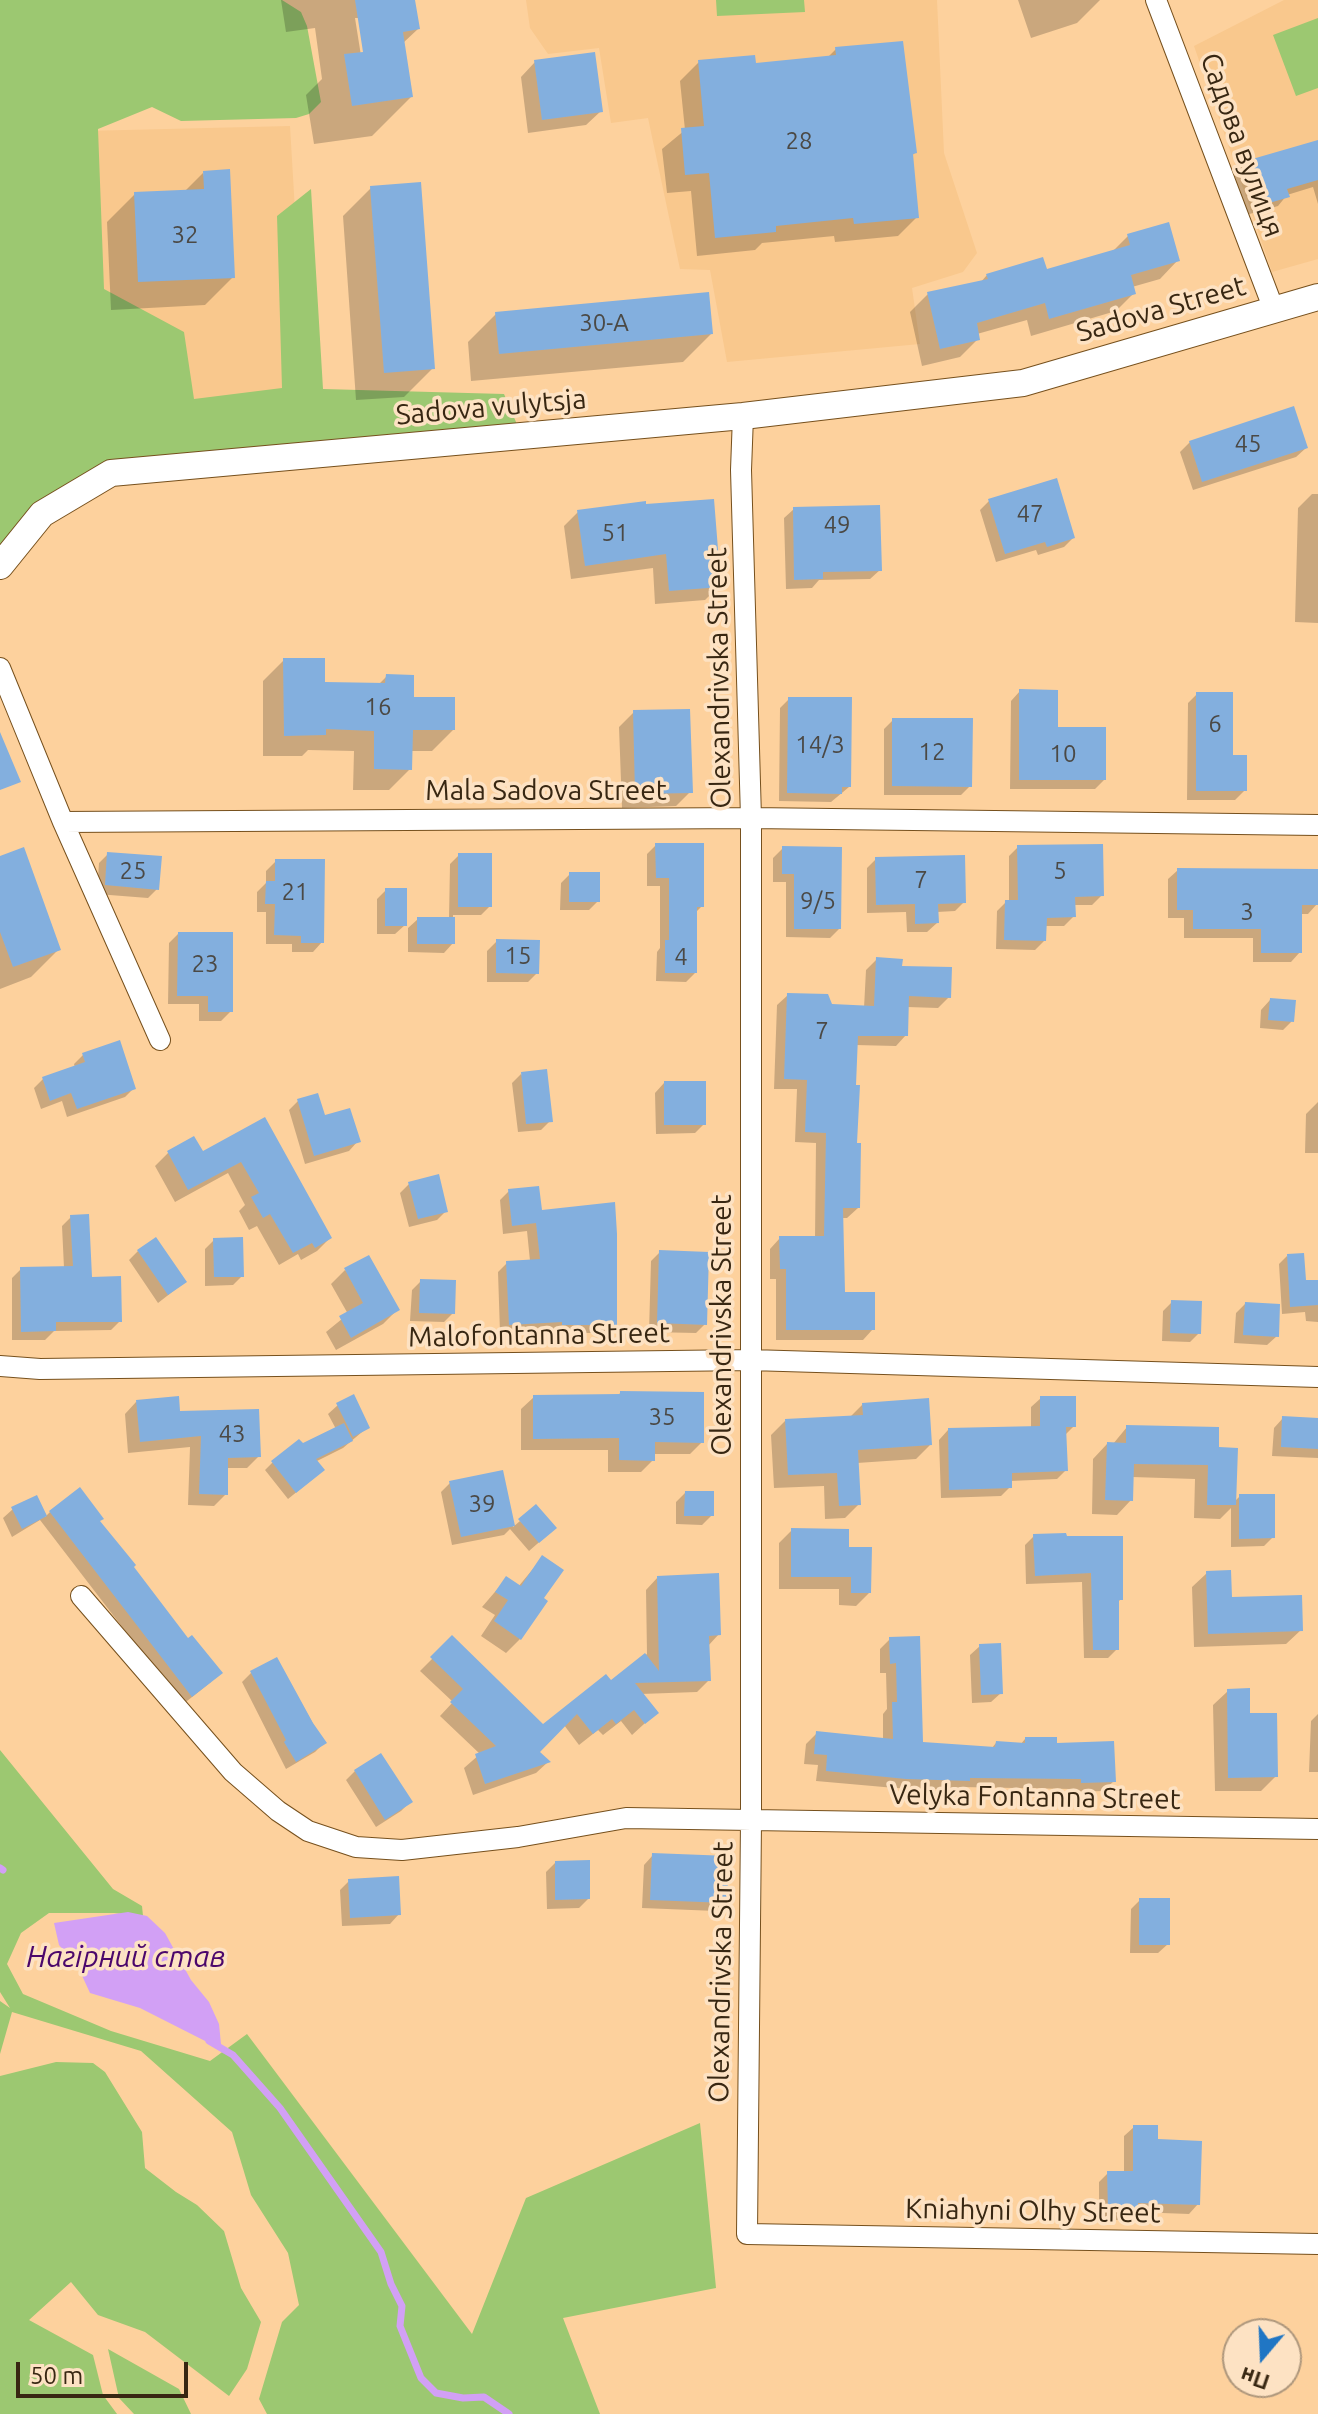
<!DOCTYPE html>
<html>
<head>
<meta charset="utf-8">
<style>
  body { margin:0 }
  #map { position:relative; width:1318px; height:2414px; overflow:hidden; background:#fdd19d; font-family:Ubuntu,sans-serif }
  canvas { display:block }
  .north { position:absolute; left:1222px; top:2318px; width:80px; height:80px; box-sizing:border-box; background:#fde2c3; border:2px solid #ae977c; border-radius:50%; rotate:199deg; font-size:22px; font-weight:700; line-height:32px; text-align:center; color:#382712 }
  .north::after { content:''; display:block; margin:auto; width:28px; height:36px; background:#2076c4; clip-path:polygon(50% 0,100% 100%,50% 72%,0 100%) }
  .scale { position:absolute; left:16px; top:2362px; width:172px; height:36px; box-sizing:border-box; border:4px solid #382712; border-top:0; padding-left:10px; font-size:24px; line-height:28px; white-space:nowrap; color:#382712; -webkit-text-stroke:6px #fde2c3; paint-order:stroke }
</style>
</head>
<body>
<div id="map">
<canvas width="1318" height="2414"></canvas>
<div class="north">Пн</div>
<div class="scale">50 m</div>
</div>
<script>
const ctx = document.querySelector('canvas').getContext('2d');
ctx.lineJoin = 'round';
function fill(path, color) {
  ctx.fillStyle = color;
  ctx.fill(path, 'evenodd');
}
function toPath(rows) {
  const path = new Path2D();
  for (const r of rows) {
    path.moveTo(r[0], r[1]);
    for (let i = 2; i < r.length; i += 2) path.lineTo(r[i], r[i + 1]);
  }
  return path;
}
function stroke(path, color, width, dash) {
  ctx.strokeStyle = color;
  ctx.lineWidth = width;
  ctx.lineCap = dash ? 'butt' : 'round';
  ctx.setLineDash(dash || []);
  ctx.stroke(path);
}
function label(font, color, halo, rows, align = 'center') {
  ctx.font = font + ' Ubuntu,sans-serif';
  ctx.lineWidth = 7;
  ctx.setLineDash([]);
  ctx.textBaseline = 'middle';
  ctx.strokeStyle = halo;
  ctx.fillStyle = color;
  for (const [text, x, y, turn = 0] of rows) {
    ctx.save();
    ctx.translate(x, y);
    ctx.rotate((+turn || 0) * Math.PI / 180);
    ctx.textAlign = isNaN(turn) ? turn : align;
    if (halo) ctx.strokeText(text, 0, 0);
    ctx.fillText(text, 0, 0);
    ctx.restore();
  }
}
const built = toPath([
  [526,0,937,0,944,153,977,253,963,272,912,288,920,344,727,362,710,270,680,269,648,118,611,123,599,48,548,54,530,28],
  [1284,0,1318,0,1318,259,1272,272,1194,46],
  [290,126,307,414,81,413,84,131]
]);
const green = toPath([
  [0,0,282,0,301,12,307,26,321,102,309,114,296,118,181,121,152,107,98,129,104,289,184,332,194,399,282,388,277,216,311,189,323,389,504,394,522,436,111,473,0,566],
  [716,0,804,0,805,12,717,16],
  [1318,18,1318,88,1296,96,1273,35],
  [0,1750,113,1889,142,1906,143,1916,114,1913,49,1913,21,1933,7,1964,23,1994,111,2031,210,2061,247,2034,472,2334,526,2198,700,2123,716,2288,563,2318,600,2414,267,2414,259,2399,282,2322,299,2305,288,2253,251,2195,232,2132,141,2051,12,2012,0,2054,0,2001,10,2008,0,1992],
  [56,2062,93,2063,105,2072,142,2132,145,2168,176,2192,197,2205,224,2231,241,2288,261,2322,247,2369,229,2396,145,2332,98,2315,71,2282,29,2320,93,2355,103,2395,117,2414,0,2414,0,2076],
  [108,2349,179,2389,191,2414,134,2414,119,2398]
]);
const water = toPath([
  [128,1912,147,1916,165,1933,191,1980,209,2002,219,2024,221,2044,215,2046,140,2008,90,1993,79,1969,59,1945,54,1923]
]);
const shadow = toPath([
  [281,0,413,0,418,29,403,43,411,97,372,136,314,144,306,95,322,79,315,28,286,32],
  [355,18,359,18,366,61,362,62],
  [1018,0,1100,0,1077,23,1031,38],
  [836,49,915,153,911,156,917,217,898,236,835,242,834,236,762,243,755,250,697,256,691,191,667,193,662,149,685,130,680,81,699,62,754,65,827,58],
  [535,62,601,111,586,125,528,133,521,77],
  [1318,142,1318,204,1313,187,1287,195,1278,206,1246,215,1234,173,1243,164],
  [203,173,233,277,205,305,111,310,107,222,135,194,184,192],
  [371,188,432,369,404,397,356,400,343,216],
  [1128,236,1178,260,1160,279,1132,287,1134,293,1116,311,1031,336,1027,320,977,334,978,339,960,357,922,366,910,312,928,294,980,283,987,275,1046,271,1112,252],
  [496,314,711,334,683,362,471,381,468,342],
  [1190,442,1306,448,1296,457,1193,490,1180,452],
  [1312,494,1318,494,1318,623,1295,622,1298,508],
  [989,501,1073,538,1064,547,1038,555,1036,550,996,562,980,510],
  [644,503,719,586,705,600,655,604,653,568,571,579,564,526,578,512],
  [794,509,880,570,870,579,819,580,812,588,786,589,784,518],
  [284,660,323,684,378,685,387,676,412,699,453,730,432,751,411,751,410,769,389,790,353,790,354,751,308,750,302,756,263,756,263,681],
  [1020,691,1104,780,1095,789,1010,789,1011,701],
  [1197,694,1231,758,1245,790,1235,800,1187,800,1188,703],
  [789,699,849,787,831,802,779,801,780,708],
  [634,712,690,792,676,806,622,808,619,727],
  [893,720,970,786,961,795,884,795,884,729],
  [656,845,702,906,695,913,695,973,686,982,656,981,657,952,660,948,660,886,647,886,647,854],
  [1018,847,1102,895,1092,905,1074,905,1074,916,1064,926,1044,926,1044,941,1035,950,996,949,997,911,1006,902,1009,902,1009,856],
  [783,848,839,929,830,938,786,937,786,882,773,882,773,858],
  [108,854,157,889,148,898,97,894,99,863],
  [459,855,490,906,481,915,453,915,453,943,444,953,408,952,408,928,418,919,449,919,450,864],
  [0,858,59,949,31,977,0,989],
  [876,859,964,902,955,911,937,912,937,923,927,932,907,932,906,912,867,913,867,868],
  [276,861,322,942,313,952,292,952,292,944,266,944,266,912,257,912,257,892,266,883,266,871],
  [1178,870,1317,904,1308,914,1300,914,1300,952,1291,962,1253,962,1253,938,1184,938,1184,918,1168,918,1168,879],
  [570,874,598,901,589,910,560,910,561,883],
  [386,890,405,925,395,934,377,934,377,899],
  [178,934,231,1011,221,1021,199,1021,199,1004,168,1004,169,943],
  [497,941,537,973,528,982,487,982,487,951],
  [877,959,900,968,949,997,938,1008,907,1007,906,1035,896,1046,855,1045,858,1208,847,1218,841,1218,843,1294,873,1329,863,1340,776,1340,776,1279,770,1279,770,1249,780,1238,815,1238,816,1143,795,1142,797,1089,774,1089,777,1005,788,995,831,1006,864,1008,866,970],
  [1270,1000,1292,1021,1283,1030,1260,1028,1261,1010],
  [83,1055,134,1088,125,1097,67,1117,62,1101,41,1109,34,1088,43,1079,75,1068,74,1064],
  [521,1074,550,1121,541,1130,518,1132,512,1083],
  [664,1083,704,1124,695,1133,656,1134,655,1093],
  [298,1101,324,1118,358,1141,349,1151,305,1164,289,1110],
  [1318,1102,1318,1153,1305,1153,1306,1114],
  [264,1119,330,1238,317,1251,301,1260,298,1254,279,1265,257,1226,249,1230,239,1211,245,1205,228,1173,175,1202,155,1166,168,1153,194,1139,202,1154],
  [409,1184,446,1211,437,1220,409,1227,400,1193],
  [509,1191,540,1212,615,1324,606,1333,553,1333,553,1330,500,1333,498,1272,507,1263,530,1261,527,1231,503,1234,500,1200],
  [71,1217,90,1279,120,1321,111,1330,54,1331,45,1340,12,1340,12,1278,21,1269,64,1268,62,1226],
  [214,1240,242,1276,233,1285,205,1286,205,1249],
  [138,1251,185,1282,158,1303,129,1260],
  [660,1252,705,1324,696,1333,649,1332,651,1261],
  [1287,1256,1304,1283,1318,1282,1318,1322,1306,1321,1305,1312,1282,1314,1279,1264],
  [345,1270,397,1310,383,1324,336,1350,326,1332,348,1314,331,1284],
  [421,1281,453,1313,444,1322,410,1321,412,1290],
  [1172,1302,1199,1333,1190,1342,1162,1341,1163,1311],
  [1245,1304,1277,1336,1267,1345,1234,1343,1236,1313],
  [620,1393,702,1442,690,1454,653,1454,653,1460,641,1472,608,1472,608,1450,521,1450,521,1409,534,1397,618,1396],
  [1041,1398,1074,1426,1064,1436,1066,1470,1057,1479,1010,1481,1010,1487,1001,1496,941,1498,939,1440,948,1430,1031,1428,1031,1407],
  [136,1402,178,1414,259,1456,247,1468,226,1468,226,1494,214,1506,188,1505,190,1447,128,1453,125,1414],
  [863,1404,930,1445,916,1459,857,1463,859,1504,845,1518,825,1519,824,1486,774,1488,771,1435,785,1421,850,1417],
  [338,1405,368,1427,343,1448,315,1462,314,1478,288,1499,265,1470,272,1463,336,1429,328,1414],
  [1283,1418,1318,1420,1318,1458,1272,1456,1274,1428],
  [1127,1427,1217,1449,1234,1502,1240,1496,1273,1537,1264,1546,1231,1547,1231,1508,1220,1519,1194,1518,1195,1479,1132,1477,1131,1500,1117,1515,1092,1514,1093,1459,1107,1444,1113,1444],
  [502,1472,513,1527,520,1521,545,1537,529,1551,510,1529,504,1535,452,1545,441,1492,450,1483],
  [685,1493,712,1515,702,1525,676,1524,676,1502],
  [13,1509,45,1517,50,1512,98,1521,211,1682,182,1705,40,1520,12,1537,3,1518],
  [792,1530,847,1549,869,1593,856,1606,839,1605,839,1589,779,1589,779,1543],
  [1034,1536,1121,1538,1121,1599,1117,1603,1117,1649,1108,1658,1084,1658,1082,1582,1026,1584,1025,1545],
  [542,1558,541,1598,520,1639,506,1653,481,1636,495,1615,482,1607,506,1579,518,1587],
  [1207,1573,1230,1599,1301,1630,1286,1644,1194,1647,1192,1587],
  [658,1577,719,1634,708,1646,709,1680,697,1692,641,1694,656,1713,632,1735,621,1721,603,1735,598,1730,579,1745,564,1725,537,1752,548,1762,536,1773,473,1795,464,1768,480,1754,440,1716,453,1702,420,1671,453,1638,543,1726,610,1683,647,1654,646,1590],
  [890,1639,921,1744,991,1749,996,1743,1020,1745,1025,1739,1055,1745,1114,1781,1103,1791,1072,1792,1072,1789,960,1787,957,1790,895,1788,816,1781,818,1765,804,1764,806,1744,817,1733,883,1740,883,1714,887,1709,886,1673,880,1673,880,1649],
  [980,1646,1001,1693,991,1702,972,1703,970,1655],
  [277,1660,324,1743,315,1752,286,1769,242,1682,251,1673],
  [1228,1691,1248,1715,1276,1776,1261,1791,1215,1791,1213,1705],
  [1318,1714,1318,1772,1309,1772,1311,1721],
  [355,1771,410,1802,401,1811,376,1827,346,1780],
  [653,1855,725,1902,716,1911,642,1908,644,1865],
  [555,1863,588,1899,579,1908,547,1909,546,1872],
  [349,1881,399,1914,390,1924,342,1926,340,1890],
  [1140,1900,1168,1944,1158,1953,1130,1953,1131,1909],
  [1134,2127,1156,2141,1198,2204,1189,2214,1135,2212,1127,2220,1099,2220,1099,2182,1108,2173,1124,2173,1124,2136]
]);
const stream = toPath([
  [0,1868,3,1870],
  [209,2041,233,2055,280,2108,381,2252,391,2284,402,2306,400,2326,421,2378,436,2393,463,2398,484,2397,509,2414]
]);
const building = toPath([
  [355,0,415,0,420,29,403,32,413,97,352,106,344,54,363,52],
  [903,41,917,153,913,154,919,218,854,224,853,218,776,226,776,232,715,238,709,173,685,175,681,128,704,126,698,60,755,55,756,63,836,55,835,47],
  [595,52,603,112,542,120,534,60],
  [1318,140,1318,180,1287,189,1290,197,1255,207,1242,162],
  [230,169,235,278,138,282,134,192,204,189,203,171],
  [421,182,435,369,384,373,370,186],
  [1169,222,1180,261,1131,275,1136,294,1049,319,1045,303,977,323,980,340,940,349,927,292,988,279,986,274,1043,257,1047,269,1130,245,1127,234],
  [709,292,713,334,499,354,495,312],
  [1294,406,1308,448,1202,482,1189,441],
  [1057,478,1075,538,1047,547,1045,542,1005,554,988,499],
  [714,499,721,587,669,591,666,554,585,566,577,510,646,501,646,504],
  [880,505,882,571,823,572,823,579,794,580,793,507],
  [283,658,325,658,325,682,385,683,386,674,414,675,414,697,455,697,455,730,413,730,412,770,374,769,374,731,326,729,326,735,284,736],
  [1019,689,1058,690,1058,727,1106,727,1106,780,1019,780],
  [1196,692,1233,692,1233,755,1247,755,1247,791,1196,791],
  [788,697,852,697,851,787,842,787,842,794,787,793],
  [690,709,693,793,635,794,633,710],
  [892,718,973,718,972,787,892,786],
  [0,732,21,782,0,790],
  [655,843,704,843,704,907,697,907,697,973,665,973,665,940,669,940,669,878,656,878],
  [1103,844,1104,896,1075,897,1076,917,1047,918,1046,941,1004,940,1005,900,1018,900,1017,845],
  [782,846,842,847,841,929,794,929,794,874,782,874],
  [24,847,61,950,13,967,0,932,0,856],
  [107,852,162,856,159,890,105,885],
  [458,853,492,853,492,907,458,907],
  [965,855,966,903,938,904,939,923,915,924,915,904,876,905,875,857],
  [275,859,325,859,324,943,301,943,301,936,274,935,275,904,265,904,266,881,275,881],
  [1177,868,1318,869,1318,905,1302,905,1302,953,1261,953,1261,929,1193,929,1193,910,1177,910],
  [569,872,600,872,600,902,569,902],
  [385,888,407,888,407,926,385,926],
  [417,917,455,917,455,944,417,944],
  [178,932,233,932,233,1012,208,1012,208,996,177,996],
  [496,939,540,940,539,974,496,973],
  [876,957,903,959,902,966,952,967,951,998,909,996,908,1036,858,1036,856,1085,860,1085,857,1143,861,1143,860,1208,843,1208,845,1292,875,1292,875,1330,786,1330,786,1269,780,1269,779,1236,824,1236,826,1133,805,1132,807,1080,784,1079,787,993,828,994,832,1004,874,1006],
  [1270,998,1296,1000,1294,1022,1268,1020],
  [120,1040,136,1089,77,1109,71,1093,50,1101,42,1077,85,1062,82,1053],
  [547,1069,553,1122,526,1124,521,1072],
  [664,1081,706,1081,706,1125,664,1125],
  [318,1093,325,1115,350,1108,361,1142,314,1156,297,1099],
  [265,1117,332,1238,315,1248,312,1243,293,1253,270,1214,263,1218,251,1197,259,1193,241,1162,188,1190,167,1151,194,1136,203,1151],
  [439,1174,448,1212,418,1219,408,1182],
  [539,1186,542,1210,615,1202,617,1234,617,1325,562,1325,562,1322,509,1325,506,1261,540,1259,536,1223,512,1226,508,1189],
  [89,1214,92,1277,121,1276,122,1322,56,1322,56,1331,21,1332,20,1267,73,1266,70,1215],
  [156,1237,187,1282,168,1295,137,1250],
  [243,1237,244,1277,214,1277,213,1238],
  [659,1250,709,1252,707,1325,657,1323],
  [1304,1253,1306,1280,1318,1280,1318,1305,1290,1307,1287,1254],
  [369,1255,400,1310,351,1338,339,1316,363,1303,344,1268],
  [420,1279,456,1280,455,1314,419,1313],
  [1171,1300,1202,1301,1201,1334,1170,1333],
  [1245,1302,1280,1304,1279,1337,1243,1335],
  [620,1391,704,1392,704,1443,655,1442,655,1461,619,1460,619,1438,533,1439,533,1395,620,1394],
  [354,1394,370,1428,353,1437,336,1403],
  [179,1396,180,1411,259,1409,261,1457,228,1458,228,1495,199,1494,201,1436,140,1442,136,1400],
  [1040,1396,1076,1396,1076,1427,1066,1427,1068,1471,1012,1473,1012,1488,949,1490,948,1428,1040,1426],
  [929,1398,932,1445,858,1450,861,1505,839,1506,837,1473,788,1475,785,1419,863,1415,862,1403],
  [1282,1416,1318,1418,1318,1449,1281,1447],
  [344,1423,353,1441,316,1459,325,1470,296,1493,271,1461,299,1439,303,1443],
  [1126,1425,1219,1427,1219,1447,1238,1448,1236,1505,1207,1505,1208,1465,1134,1464,1133,1501,1105,1500,1107,1442,1126,1443],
  [503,1470,515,1526,461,1537,449,1481],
  [80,1487,104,1519,100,1521,136,1565,134,1567,188,1638,192,1635,223,1673,192,1697,49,1511],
  [685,1491,714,1491,714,1516,684,1516],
  [1239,1494,1275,1494,1275,1538,1239,1539],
  [37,1495,47,1516,22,1529,11,1507],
  [536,1504,557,1528,539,1543,518,1519],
  [791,1528,849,1529,849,1547,872,1547,871,1593,851,1593,851,1577,791,1577],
  [1066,1533,1067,1536,1123,1536,1123,1600,1119,1600,1119,1650,1093,1650,1091,1573,1035,1576,1033,1534],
  [542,1555,564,1570,544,1598,548,1601,521,1640,494,1621,508,1600,495,1592,506,1576,521,1586],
  [1231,1570,1232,1597,1302,1595,1303,1631,1208,1634,1206,1571],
  [719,1573,721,1635,709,1636,711,1681,635,1683,659,1713,645,1724,634,1710,616,1724,612,1719,593,1734,577,1714,540,1752,551,1762,485,1784,475,1754,496,1746,450,1702,463,1689,430,1657,452,1635,543,1724,606,1674,611,1680,645,1653,659,1671,657,1576],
  [920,1636,923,1742,995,1747,996,1741,1025,1743,1025,1737,1057,1737,1057,1743,1114,1741,1116,1782,1081,1783,1081,1779,970,1778,970,1781,906,1779,826,1771,827,1755,814,1754,816,1731,893,1739,892,1702,897,1702,896,1663,890,1664,889,1637],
  [1001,1643,1003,1694,981,1695,979,1644],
  [277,1657,313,1723,327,1743,296,1762,284,1742,286,1740,250,1671],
  [1250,1688,1250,1713,1277,1713,1278,1777,1228,1778,1227,1689],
  [381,1753,413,1802,385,1820,354,1770],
  [652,1853,729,1856,727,1903,650,1900],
  [590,1860,590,1899,555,1900,555,1861],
  [399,1876,401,1915,350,1918,348,1879],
  [1139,1898,1170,1898,1170,1945,1139,1945],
  [1133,2125,1158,2125,1158,2139,1202,2141,1200,2205,1138,2203,1138,2211,1108,2211,1107,2171,1133,2171]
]);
const minor = toPath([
  [1156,0,1274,310],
  [743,416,741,470,751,818,751,1821,747,2234,1318,2244],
  [0,668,63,822,160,1040],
  [63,822,751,818,1318,825],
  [0,1366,40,1369,750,1360,1318,1377],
  [81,1596,233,1772,278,1811,308,1831,356,1847,402,1850,518,1837,626,1818,1318,1829]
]);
const tertiary = toPath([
  [0,566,42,514,111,473,743,416,1023,383,1318,297]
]);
const numberNames = [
  ["28",799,141],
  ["32",185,235],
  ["30-А",604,323],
  ["45",1248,444],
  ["47",1030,514],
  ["49",837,525],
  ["51",615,533],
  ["16",378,707],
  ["6",1215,724],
  ["14/3",820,745],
  ["12",932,752],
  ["10",1063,754],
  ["25",133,871],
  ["5",1060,871],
  ["7",921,880],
  ["21",295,892],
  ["9/5",818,901],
  ["3",1247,912],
  ["15",518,956],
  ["4",681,957],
  ["23",205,964],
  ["7",822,1031],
  ["35",662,1417],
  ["43",232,1434],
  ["39",482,1504]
];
const streetNames = [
  ["Садова вулиця",1242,145,70],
  ["Sadova Street",1161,309,-16],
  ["Sadova vulytsja",491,407,-5],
  ["Olexandrivska Street",719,678,-91],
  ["Mala Sadova Street",546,791],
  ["Olexandrivska Street",722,1325,-90],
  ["Malofontanna Street",539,1335,-1],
  ["Velyka Fontanna Street",1035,1797,1],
  ["Olexandrivska Street",721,1972,-89],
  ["Kniahyni Olhy Street",1033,2211,1]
];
const waterNames = [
  ["Нагірний став",126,1957]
];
fill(built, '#f9c88d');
fill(green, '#9cc871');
fill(water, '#d2a0f5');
fill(shadow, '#0003');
stroke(stream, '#d2a0f5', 7);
fill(building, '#83afde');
stroke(minor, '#76501d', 22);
stroke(tertiary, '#76501d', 28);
stroke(minor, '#fff', 20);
stroke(tertiary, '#fff', 26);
label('24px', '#4b4945', null, numberNames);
label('28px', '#382712', '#fde2c3', streetNames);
label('italic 30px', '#4b076b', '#fde2c3', waterNames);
</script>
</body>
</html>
